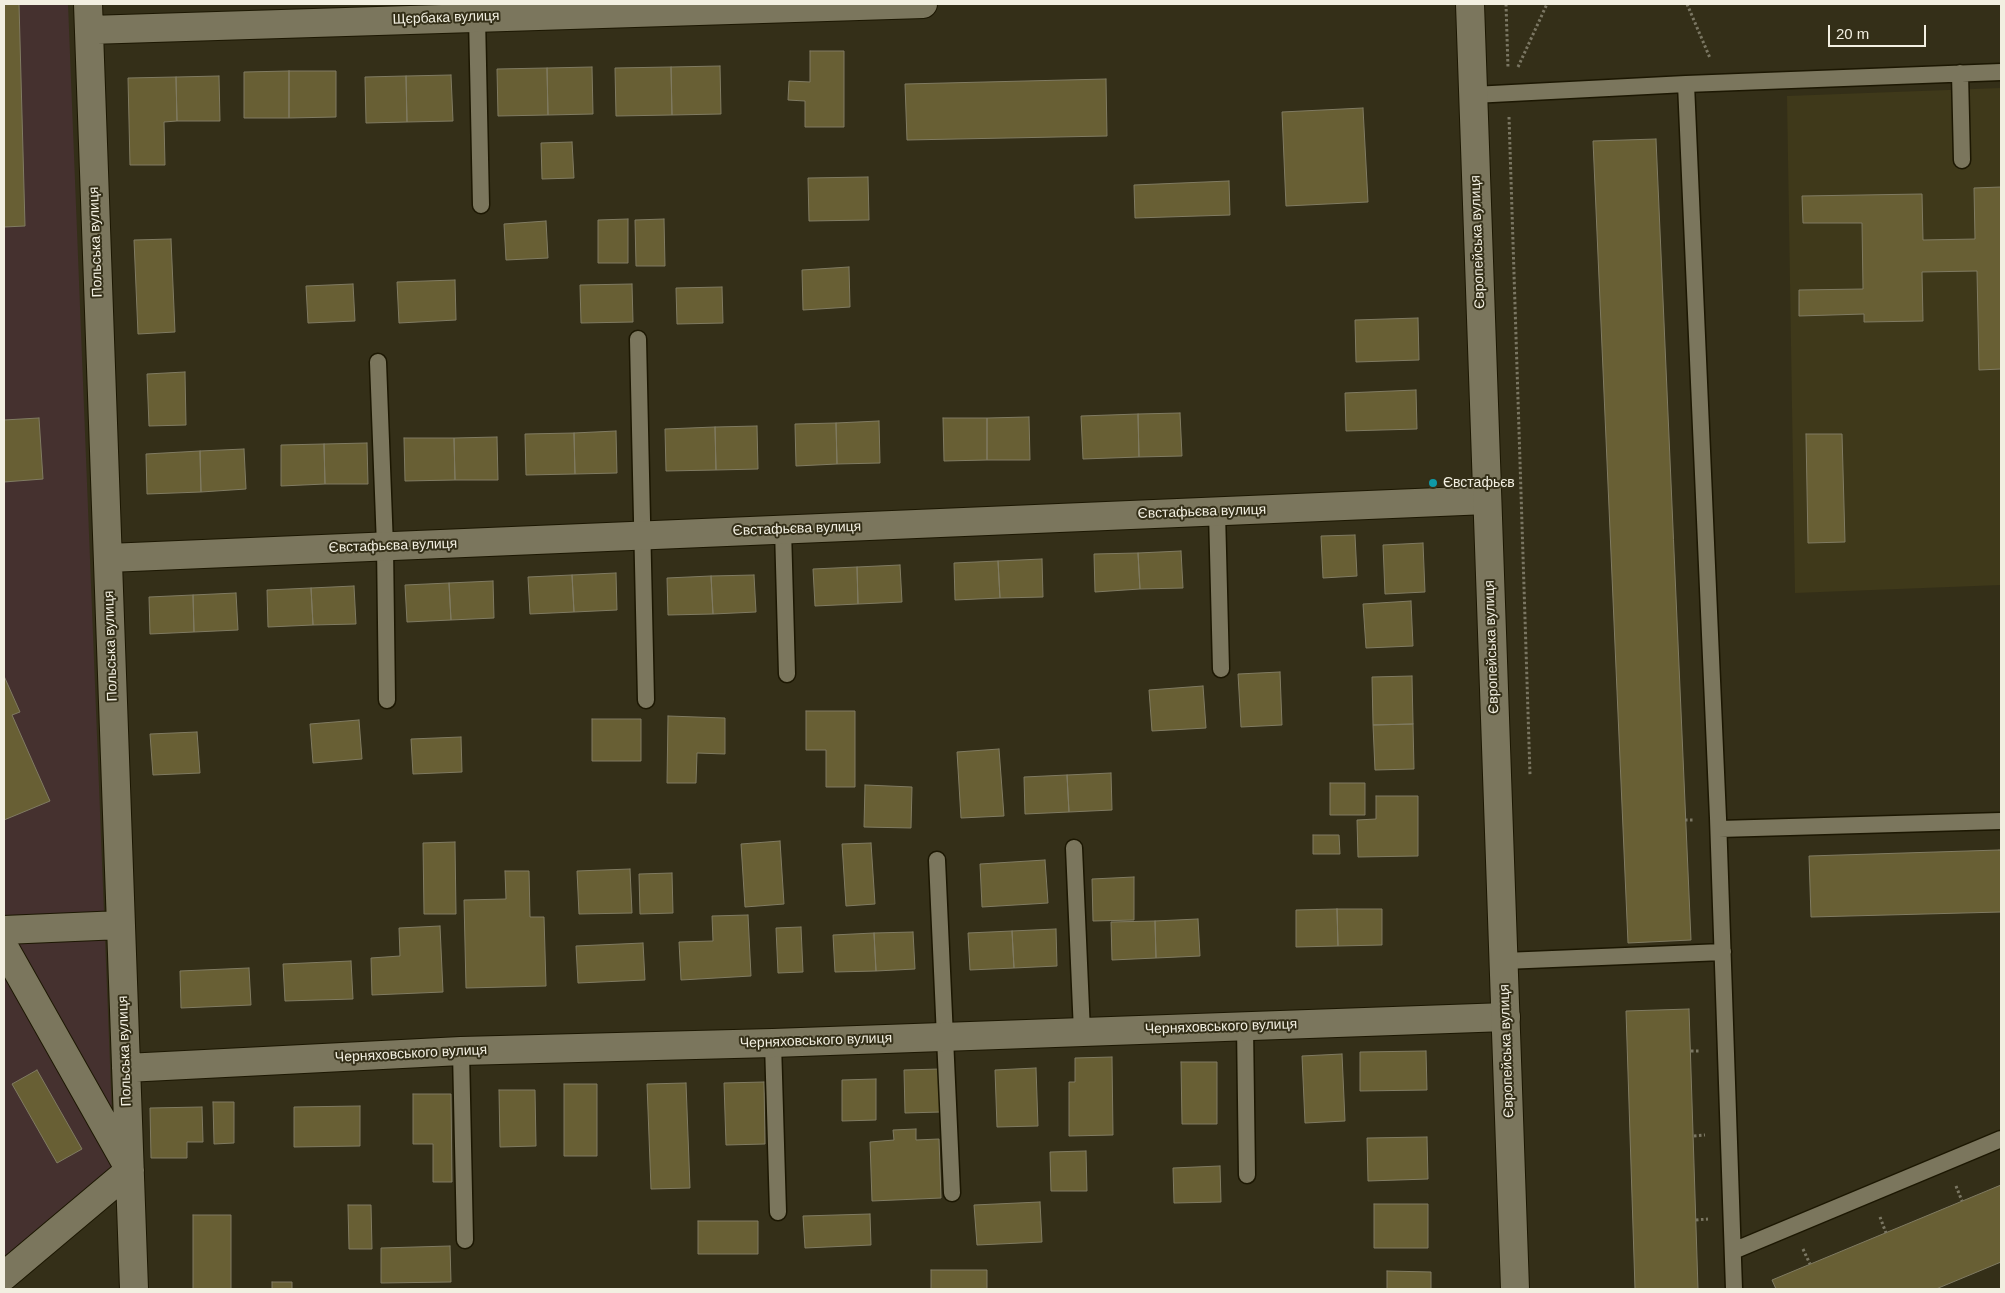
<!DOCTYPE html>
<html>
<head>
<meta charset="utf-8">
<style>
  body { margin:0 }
  #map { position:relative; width:2005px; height:1293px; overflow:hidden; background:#342f18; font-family:Helvetica,sans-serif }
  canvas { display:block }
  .frame { position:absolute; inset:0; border:5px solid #f2efe1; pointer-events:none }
  .scale { position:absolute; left:1828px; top:25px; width:98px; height:22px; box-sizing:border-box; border:2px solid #f2efe1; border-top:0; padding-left:6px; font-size:15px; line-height:18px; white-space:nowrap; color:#f2efe1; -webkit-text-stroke:4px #342f18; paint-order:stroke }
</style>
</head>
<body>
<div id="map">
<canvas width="2005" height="1293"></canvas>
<div class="frame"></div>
<div class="scale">20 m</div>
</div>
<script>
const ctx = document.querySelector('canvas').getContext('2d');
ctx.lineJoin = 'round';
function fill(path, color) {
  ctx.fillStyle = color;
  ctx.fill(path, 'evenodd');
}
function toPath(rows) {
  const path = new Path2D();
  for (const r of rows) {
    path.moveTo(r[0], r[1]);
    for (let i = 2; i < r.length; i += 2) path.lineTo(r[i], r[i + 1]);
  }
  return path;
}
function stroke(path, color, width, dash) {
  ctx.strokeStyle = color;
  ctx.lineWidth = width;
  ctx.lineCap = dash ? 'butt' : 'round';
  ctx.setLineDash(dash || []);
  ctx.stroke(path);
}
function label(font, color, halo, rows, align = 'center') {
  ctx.font = font + ' Helvetica,sans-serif';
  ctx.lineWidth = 4;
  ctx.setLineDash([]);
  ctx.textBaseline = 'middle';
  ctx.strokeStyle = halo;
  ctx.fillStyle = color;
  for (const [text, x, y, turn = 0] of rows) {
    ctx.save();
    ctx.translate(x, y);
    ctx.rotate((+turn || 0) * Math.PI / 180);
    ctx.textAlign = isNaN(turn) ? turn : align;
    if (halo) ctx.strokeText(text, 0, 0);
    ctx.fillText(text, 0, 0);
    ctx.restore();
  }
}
const commercial = toPath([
  [4,4,68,4,114,1165,4,1257]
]);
const built = toPath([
  [2001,88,2001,585,1795,593,1787,96]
]);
const building = toPath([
  [4,4,19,4,25,226,4,227,4,4],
  [810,51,844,51,844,127,805,127,805,101,788,100,789,81,810,82,810,51],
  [720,66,721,114,672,115,671,67,720,66],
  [592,67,593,114,548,115,547,68,592,67],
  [671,67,672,115,616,116,615,68,671,67],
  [547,68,548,115,498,116,497,69,547,68],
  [289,71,289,118,244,118,244,72,289,71],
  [289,71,336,71,336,117,289,118,289,71],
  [451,75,453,121,407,122,406,76,451,75],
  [219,76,220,121,177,121,176,77,219,76],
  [406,76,407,122,366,123,365,77,406,76],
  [176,77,177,121,164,122,165,165,130,165,128,78,176,77],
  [1106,79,1107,136,907,140,905,84,1106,79],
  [1363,108,1368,202,1286,206,1282,112,1363,108],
  [1656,139,1691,940,1628,943,1593,141,1656,139],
  [572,142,574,178,542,179,541,143,572,142],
  [868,177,869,220,809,221,808,178,868,177],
  [1229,181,1230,215,1135,218,1134,185,1229,181],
  [2001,187,2001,369,1979,370,1977,271,1922,272,1923,321,1864,322,1864,314,1799,316,1799,290,1863,289,1862,223,1803,223,1802,196,1922,194,1923,240,1975,239,1974,188,2001,187],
  [628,219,628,263,598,263,598,220,628,219],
  [664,219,665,266,636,266,635,220,664,219],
  [546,221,548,258,506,260,504,224,546,221],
  [171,239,175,332,138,334,134,240,171,239],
  [849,267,850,307,803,310,802,270,849,267],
  [455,280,456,320,399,323,397,282,455,280],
  [353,284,355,321,308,323,306,286,353,284],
  [632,284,633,322,581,323,580,285,632,284],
  [722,287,723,323,677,324,676,288,722,287],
  [1418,318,1419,360,1356,362,1355,320,1418,318],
  [185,372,186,425,149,426,147,374,185,372],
  [1416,390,1417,429,1346,431,1345,393,1416,390],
  [1180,413,1182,456,1139,457,1138,414,1180,413],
  [1138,414,1139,457,1083,459,1081,416,1138,414],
  [1029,417,1030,460,987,460,987,418,1029,417],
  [39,418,43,479,4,482,4,420,39,418],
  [943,418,987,418,987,460,944,461,943,418],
  [879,421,880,463,837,464,836,423,879,421],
  [836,423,837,464,796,466,795,424,836,423],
  [757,426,758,469,716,470,715,427,757,426],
  [715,427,716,470,666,471,665,429,715,427],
  [616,431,617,473,575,474,574,433,616,431],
  [574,433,575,474,526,475,525,434,574,433],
  [1806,434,1842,434,1845,542,1808,543,1806,434],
  [497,437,498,480,455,480,454,438,497,437],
  [404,438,454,438,455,480,405,481,404,438],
  [367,443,368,484,325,484,324,444,367,443],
  [324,444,325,484,281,486,281,445,324,444],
  [244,449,246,489,201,492,200,451,244,449],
  [200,451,201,492,147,494,146,454,200,451],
  [1355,535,1357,576,1323,578,1321,536,1355,535],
  [1423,543,1425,592,1385,594,1383,545,1423,543],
  [1181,551,1183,588,1140,589,1138,553,1181,551],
  [1138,553,1140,589,1095,592,1094,554,1138,553],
  [1042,559,1043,597,1000,598,998,561,1042,559],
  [998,561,1000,598,955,600,954,563,998,561],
  [900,565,902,602,858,604,857,567,900,565],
  [857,567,858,604,815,606,813,569,857,567],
  [616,573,617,610,574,612,572,575,616,573],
  [572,575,574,612,530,614,528,577,572,575],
  [754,575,756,612,713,614,711,576,754,575],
  [711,576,713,614,668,615,667,578,711,576],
  [493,581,494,618,451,620,449,583,493,581],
  [449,583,451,620,407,622,405,585,449,583],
  [354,586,356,624,313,625,311,588,354,586],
  [311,588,313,625,268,627,267,590,311,588],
  [236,593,238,630,194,632,193,595,236,593],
  [193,595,194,632,150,634,149,597,193,595],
  [1411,601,1413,646,1366,648,1363,604,1411,601],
  [1280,672,1282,725,1241,727,1238,674,1280,672],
  [4,676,20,712,12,715,50,801,4,820,4,676],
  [1412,676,1413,724,1373,725,1372,677,1412,676],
  [1203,686,1206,728,1152,731,1149,690,1203,686],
  [806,711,855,711,855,787,826,787,826,750,806,750,806,711],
  [668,716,725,718,725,754,697,753,696,783,667,783,668,716],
  [592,719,641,719,641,761,592,761,592,719],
  [359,720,362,759,313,763,310,724,359,720],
  [1413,724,1414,769,1375,770,1373,725,1413,724],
  [197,732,200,773,153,775,150,734,197,732],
  [461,737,462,772,413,774,411,739,461,737],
  [999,749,1004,816,961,818,957,752,999,749],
  [1111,773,1112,810,1069,812,1067,775,1111,773],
  [1067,775,1069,812,1025,814,1024,777,1067,775],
  [1330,783,1365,783,1365,815,1330,815,1330,783],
  [865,785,912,787,911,828,864,827,865,785],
  [1376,796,1418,796,1418,856,1358,857,1357,820,1376,819,1376,796],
  [1313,835,1339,835,1340,854,1313,854,1313,835],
  [780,841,784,904,745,907,741,844,780,841],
  [455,842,456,914,424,914,423,843,455,842],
  [871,843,875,904,846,906,842,844,871,843],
  [1999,850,2001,850,2001,912,1811,917,1809,856,1999,850],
  [1045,860,1048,903,982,907,980,864,1045,860],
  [630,869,632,913,579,914,577,871,630,869],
  [505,871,529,871,530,917,544,917,546,986,466,988,464,900,506,899,505,871],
  [672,873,673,913,640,914,639,874,672,873],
  [1134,877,1134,920,1093,921,1092,879,1134,877],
  [1337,909,1382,909,1382,945,1338,946,1337,909],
  [1337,909,1338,946,1296,947,1296,910,1337,909],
  [748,915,751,976,681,980,679,942,713,941,712,916,748,915],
  [1198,919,1200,956,1156,958,1155,921,1198,919],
  [1155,921,1156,958,1112,960,1111,922,1155,921],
  [440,926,443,992,372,995,371,958,400,956,399,928,440,926],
  [801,927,803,972,778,973,776,928,801,927],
  [1056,929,1057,966,1014,968,1012,931,1056,929],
  [1012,931,1014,968,970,970,968,933,1012,931],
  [913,932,915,969,876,971,874,933,913,932],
  [874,933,876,971,835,972,833,935,874,933],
  [643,943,645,980,578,983,576,946,643,943],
  [351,961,353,999,285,1001,283,964,351,961],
  [249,968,251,1005,181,1008,180,971,249,968],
  [1689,1009,1698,1289,1635,1289,1626,1011,1689,1009],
  [1426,1051,1427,1090,1360,1091,1360,1052,1426,1051],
  [1342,1054,1345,1121,1305,1123,1302,1056,1342,1054],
  [1112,1057,1113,1135,1069,1136,1069,1082,1075,1082,1075,1058,1112,1057],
  [1181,1062,1217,1062,1217,1124,1182,1124,1181,1062],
  [1036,1068,1038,1126,997,1127,995,1070,1036,1068],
  [940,1069,941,1112,905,1113,904,1070,940,1069],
  [37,1070,82,1149,57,1163,12,1084,37,1070],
  [876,1079,876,1120,842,1121,842,1080,876,1079],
  [764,1082,765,1144,726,1145,724,1083,764,1082],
  [686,1083,690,1188,651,1189,647,1084,686,1083],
  [564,1084,597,1084,597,1156,564,1156,564,1084],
  [499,1090,535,1090,536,1146,500,1147,499,1090],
  [413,1094,451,1094,452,1182,433,1182,433,1144,413,1144,413,1094],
  [213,1102,234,1102,234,1143,214,1144,213,1102],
  [360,1106,360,1146,294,1147,294,1107,360,1106],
  [202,1107,203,1142,187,1142,187,1158,151,1158,150,1108,202,1107],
  [916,1129,916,1140,939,1139,941,1198,872,1201,870,1142,894,1140,893,1130,916,1129],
  [1427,1137,1428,1179,1368,1181,1367,1138,1427,1137],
  [1086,1151,1087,1191,1051,1191,1050,1152,1086,1151],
  [1220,1166,1221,1202,1174,1203,1173,1168,1220,1166],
  [2001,1185,2001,1262,1936,1289,1776,1289,1772,1280,2001,1185],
  [1040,1202,1042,1242,977,1245,974,1205,1040,1202],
  [1374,1204,1428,1204,1428,1248,1374,1248,1374,1204],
  [348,1205,371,1205,372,1249,349,1249,348,1205],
  [870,1214,871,1245,805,1248,803,1216,870,1214],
  [193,1215,231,1215,231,1289,193,1289,193,1215],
  [698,1221,758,1221,758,1254,698,1254,698,1221],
  [450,1246,451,1282,381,1283,381,1248,450,1246],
  [931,1270,987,1270,987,1289,931,1289,931,1270],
  [1387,1271,1431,1272,1431,1289,1387,1289,1387,1271],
  [272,1282,292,1282,292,1289,272,1289,272,1282]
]);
const path = toPath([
  [1506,4,1508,68],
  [1687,4,1710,58],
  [1518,67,1547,4],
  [1509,117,1530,775],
  [1685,820,1695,820],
  [1691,1051,1700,1051],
  [1694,1136,1705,1135],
  [1956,1186,1962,1201],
  [1880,1217,1886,1233],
  [1696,1220,1708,1219],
  [1803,1249,1810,1264]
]);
const service = toPath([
  [477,17,481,205],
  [1960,73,1962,160],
  [1686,84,2001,72],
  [1473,95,1686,84,1718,818,1734,1289],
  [638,339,646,700],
  [378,362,385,546,387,700],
  [1217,512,1221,669],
  [783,529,787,674],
  [1719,829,2001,821],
  [1074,848,1082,1032],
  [937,860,952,1193],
  [1504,961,1723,952],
  [1245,1026,1247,1175],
  [773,1043,778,1212],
  [461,1051,465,1240],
  [1733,1251,2001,1139]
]);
const minor = toPath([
  [88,4,134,1289],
  [89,30,923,4],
  [108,558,1487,500],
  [4,930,121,925],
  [4,947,130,1170,4,1276],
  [126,1068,461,1051,773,1043,1506,1017]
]);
const tertiary = toPath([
  [1470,4,1515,1289]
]);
const markers = [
  [1433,483,5,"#0f9aa8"]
];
const streetNames = [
  ["Щєрбака вулиця",446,18,-2],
  ["Польська вулиця",96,242,-92],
  ["Європейська вулиця",1478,242,-92],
  ["Євстафьєва вулиця",1202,512,-2],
  ["Євстафьєва вулиця",797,529,-2],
  ["Євстафьєва вулиця",393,546,-2],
  ["Польська вулиця",111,646,-92],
  ["Європейська вулиця",1492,647,-92],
  ["Черняховського вулиця",1221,1027,-2],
  ["Черняховського вулиця",816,1041,-2],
  ["Польська вулиця",125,1051,-92],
  ["Європейська вулиця",1507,1051,-92],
  ["Черняховського вулиця",411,1054,-3]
];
const poiNames = [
  ["Євстафьєв",1443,483]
];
fill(commercial, '#45312f');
fill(built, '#3f391a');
fill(building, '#685f34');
stroke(building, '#807b62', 1);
stroke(service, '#1c1702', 19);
stroke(minor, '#1c1702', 30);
stroke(tertiary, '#1c1702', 30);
stroke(path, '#7b7763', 3, [2.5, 2.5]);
stroke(service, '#7b765d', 16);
stroke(minor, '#7b765d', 28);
stroke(tertiary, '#7b765d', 28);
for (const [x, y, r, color] of markers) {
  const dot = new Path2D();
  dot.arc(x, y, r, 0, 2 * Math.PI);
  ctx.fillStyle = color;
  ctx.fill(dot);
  stroke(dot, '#342f18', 2);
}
label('14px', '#f2efe1', '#342f18', streetNames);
label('14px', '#f2efe1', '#342f18', poiNames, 'left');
</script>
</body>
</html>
